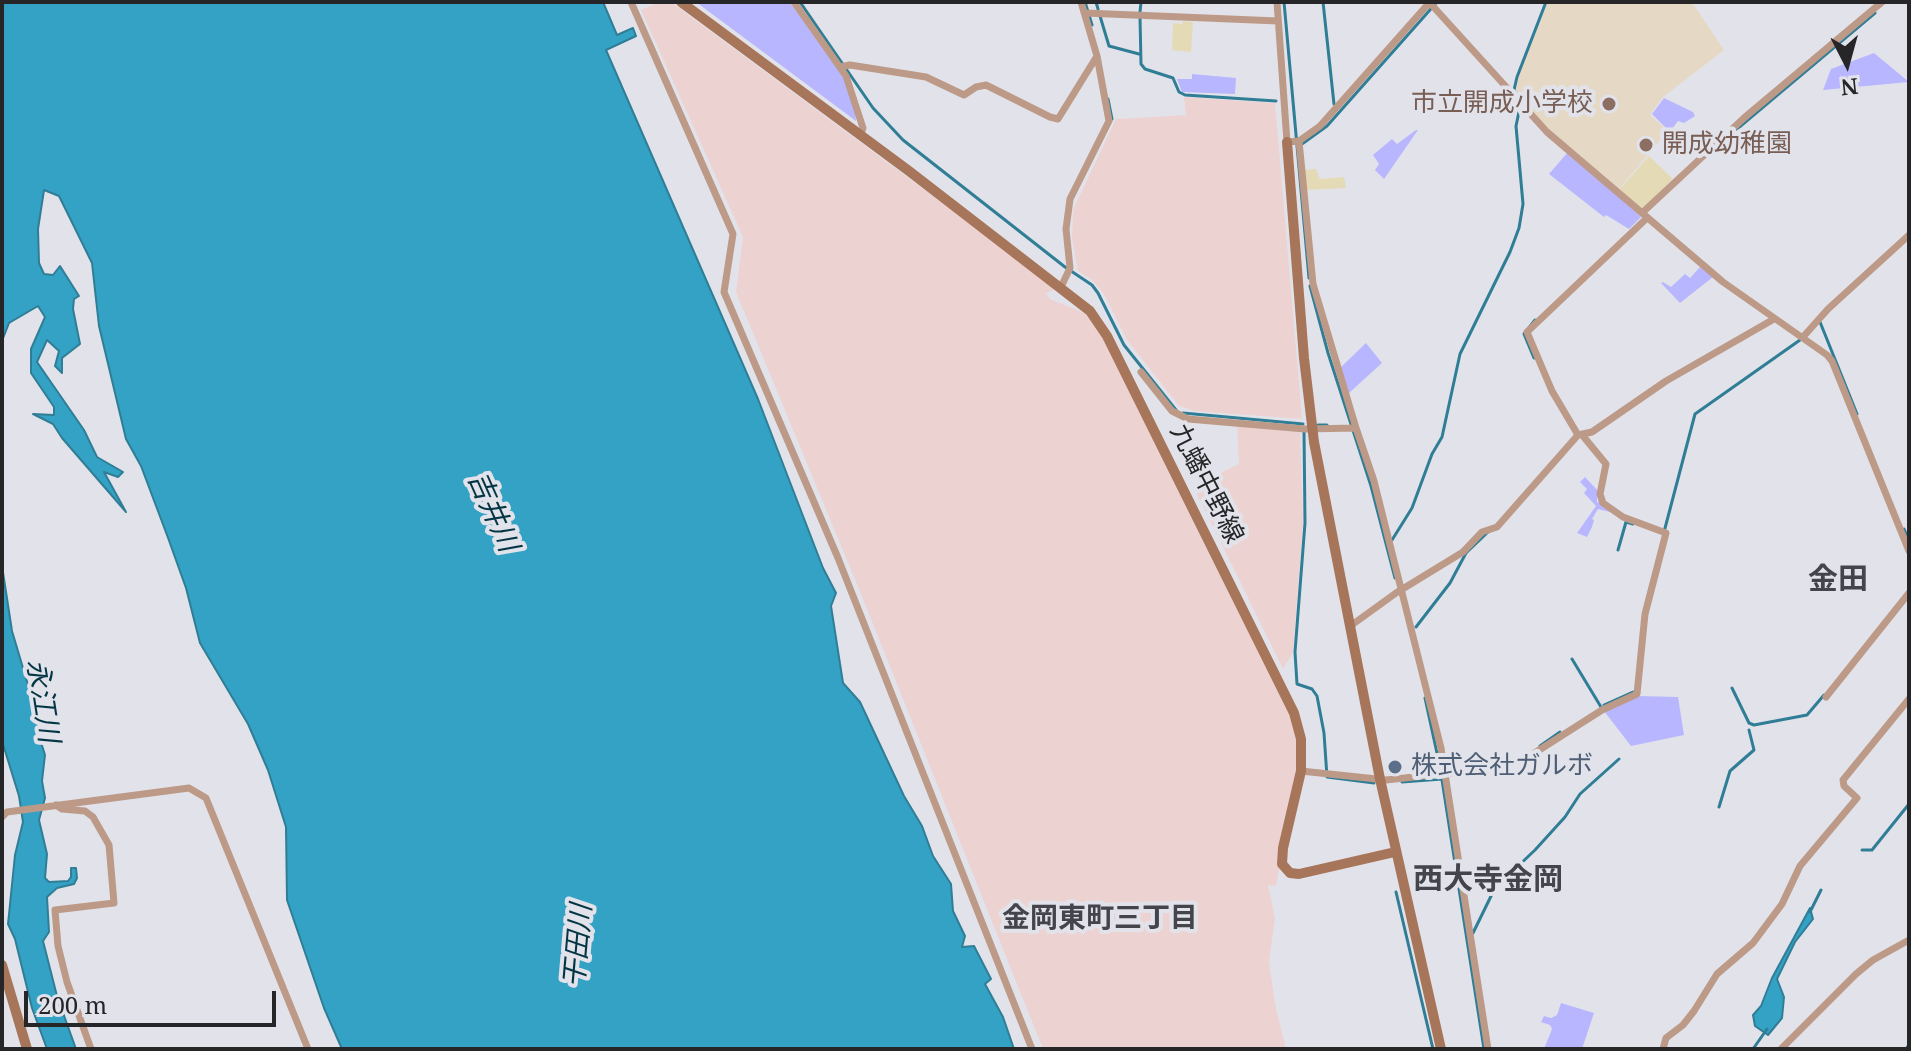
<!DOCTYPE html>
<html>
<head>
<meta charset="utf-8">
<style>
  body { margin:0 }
  #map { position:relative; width:1911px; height:1051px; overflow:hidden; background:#e2e3ea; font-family:"Noto Serif",serif }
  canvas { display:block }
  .frame { position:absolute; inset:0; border:4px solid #262629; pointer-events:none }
  .north { position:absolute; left:1807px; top:24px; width:80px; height:80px; -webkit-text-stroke:6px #e2e3ea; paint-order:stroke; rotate:174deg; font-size:22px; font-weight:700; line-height:32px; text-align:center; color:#262629 }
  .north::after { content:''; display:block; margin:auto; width:28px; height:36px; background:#262629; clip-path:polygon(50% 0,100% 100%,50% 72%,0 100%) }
  .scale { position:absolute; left:24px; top:991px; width:252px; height:36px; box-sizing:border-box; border:4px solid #262629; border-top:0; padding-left:10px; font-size:24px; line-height:28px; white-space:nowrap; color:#262629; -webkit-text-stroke:6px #e2e3ea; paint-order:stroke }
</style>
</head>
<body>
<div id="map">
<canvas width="1911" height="1051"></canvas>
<div class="frame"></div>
<div class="north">N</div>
<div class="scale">200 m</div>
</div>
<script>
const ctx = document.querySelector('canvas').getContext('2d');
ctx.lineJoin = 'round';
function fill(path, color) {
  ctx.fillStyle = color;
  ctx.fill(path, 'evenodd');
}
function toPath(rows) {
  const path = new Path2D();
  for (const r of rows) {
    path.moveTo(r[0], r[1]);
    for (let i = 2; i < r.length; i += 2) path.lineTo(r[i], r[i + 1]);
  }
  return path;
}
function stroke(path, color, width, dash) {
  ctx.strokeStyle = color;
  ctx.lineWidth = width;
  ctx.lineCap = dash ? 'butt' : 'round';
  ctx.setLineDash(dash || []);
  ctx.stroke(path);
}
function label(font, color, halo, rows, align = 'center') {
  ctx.font = font + ' "Noto Serif","Noto Sans JP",serif';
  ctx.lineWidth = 8;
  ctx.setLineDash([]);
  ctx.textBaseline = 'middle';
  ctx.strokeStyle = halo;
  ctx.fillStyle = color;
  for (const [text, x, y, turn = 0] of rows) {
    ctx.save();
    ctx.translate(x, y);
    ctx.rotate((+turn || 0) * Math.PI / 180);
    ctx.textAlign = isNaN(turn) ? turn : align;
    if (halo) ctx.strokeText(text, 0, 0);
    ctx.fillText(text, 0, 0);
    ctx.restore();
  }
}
const industrial = toPath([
  [659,2,671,2,1054,286,1054,290,1046,293,1050,299,1087,314,1104,337,1294,719,1298,736,1297,775,1276,886,1268,885,1275,918,1269,961,1275,1004,1286,1049,1043,1049,861,594,736,292,743,237,641,10],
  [1184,97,1275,103,1302,419,1195,411,1179,406,1127,340,1104,294,1092,280,1078,271,1072,238,1073,210,1116,119,1186,115],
  [1237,426,1300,431,1303,523,1293,652,1283,669,1193,486,1239,464]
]);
const education = toPath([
  [1548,2,1692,2,1724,50,1663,97,1650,115,1668,131,1619,189,1543,124,1523,103,1525,100,1516,89,1519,75]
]);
const green = toPath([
  [696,2,790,2,845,80,855,110,856,121],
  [1874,53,1909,82,1823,90,1831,69],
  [1192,74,1236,78,1235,94,1182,92,1177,79,1192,79],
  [1664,98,1693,112,1695,116,1684,123,1678,121,1670,132,1652,114],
  [1416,130,1418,130,1384,179,1375,170,1379,164,1373,155,1392,139,1397,144],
  [1568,152,1641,217,1629,229,1606,215,1604,217,1549,174],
  [1700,267,1713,277,1680,303,1661,283,1663,282,1671,287,1685,274,1690,278],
  [1366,343,1382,363,1349,393,1346,392,1341,367],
  [1585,477,1598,491,1597,503,1599,501,1610,512,1598,509,1592,519,1594,520,1592,527,1587,537,1577,533,1596,506,1584,493,1587,489,1580,482],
  [1638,696,1678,697,1684,735,1631,746,1604,711],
  [1561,1003,1594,1013,1582,1049,1544,1049,1552,1029,1550,1025,1541,1022,1544,1016,1551,1018,1557,1015]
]);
const sand = toPath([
  [1183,21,1193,22,1191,52,1172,50,1173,23,1182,24],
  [1649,156,1673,179,1644,208,1639,208,1620,189],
  [1316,169,1320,179,1344,177,1346,188,1305,190,1303,170]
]);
const water = toPath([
  [2,2,603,2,617,35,633,28,636,36,606,50,758,399,823,568,836,593,831,606,843,683,860,702,904,796,922,826,933,856,951,884,953,911,965,936,962,947,974,946,991,979,985,984,1003,1017,1014,1049,342,1049,324,1008,287,900,286,827,268,770,248,724,200,643,186,588,167,535,141,466,126,439,99,326,92,263,59,196,44,190,38,229,39,263,44,274,53,275,60,266,79,296,74,299,73,309,80,344,62,358,62,373,55,366,59,351,47,340,37,362,84,430,97,457,123,472,118,477,104,472,126,512,62,438,53,424,33,414,54,415,54,407,31,373,31,349,45,317,38,306,9,323,2,341,2,2],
  [2,566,12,631,40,725,40,739,45,755,42,781,45,798,39,820,47,854,45,878,49,882,68,881,71,877,71,868,76,868,77,878,74,884,57,888,47,897,49,932,43,941,57,996,76,1049,47,1049,32,1008,15,939,8,924,15,855,23,822,19,796,2,741,2,566],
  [1810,908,1813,919,1795,942,1777,979,1784,997,1782,1018,1768,1035,1755,1026,1753,1015,1761,1006,1772,978,1810,908]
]);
const stream = toPath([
  [800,2,873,108,903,140,1065,267,1092,285,1098,293,1124,345,1176,410],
  [1085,2,1092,25],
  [1096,2,1098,9],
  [1284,2,1309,278],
  [1323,2,1334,104],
  [1140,12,1141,2],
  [1100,16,1109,46,1139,54],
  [1140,17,1141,64,1145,69,1173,78,1179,92,1185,95,1276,101],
  [1108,99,1112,119],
  [1523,101,1514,90,1517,77,1546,2],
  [1737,129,1875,13],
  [1302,144,1327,126,1437,2],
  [1310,286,1328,353,1371,486,1395,578],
  [1820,322,1857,414],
  [1534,358,1524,334,1535,320],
  [1183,413,1303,424],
  [1318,425,1327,425],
  [1304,431,1305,523,1295,652,1297,684,1312,689,1317,696,1324,733,1327,777,1374,783],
  [1904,529,1909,540],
  [1664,532,1695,414,1800,340],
  [1392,540,1412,508,1432,454,1442,437,1460,354,1510,252,1519,228,1523,204,1516,126,1520,107],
  [1618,550,1626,522,1633,524],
  [1416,627,1450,583,1466,553,1488,532],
  [1572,659,1601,707],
  [1732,688,1749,723,1754,725,1807,715,1824,695],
  [1425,698,1440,767,1484,1049],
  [1604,705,1633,692],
  [1540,746,1560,732],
  [1402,782,1442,779],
  [1719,807,1730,771,1754,750,1749,730],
  [1862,850,1872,850,1909,804],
  [1396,892,1433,1049],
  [1810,912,1821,890],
  [1473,933,1495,888,1535,850,1565,817,1580,794,1619,759],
  [1753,1049,1767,1029],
  [1906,1049,1909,1045]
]);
const street = toPath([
  [631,2,733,234,724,292,838,558,1032,1049],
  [794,2,846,76,863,128,861,134],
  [1277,2,1287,142,1299,141,1320,126,1430,2],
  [1430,3,1547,132,1723,282,1827,355,1832,361,1909,551],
  [1085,13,1278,21],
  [840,67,850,65,926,77,964,95,976,87,986,85,1050,117,1058,119,1097,56,1081,2],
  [1299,141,1313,284,1356,428],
  [1642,213,1744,118,1882,2],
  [1061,287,1070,268,1066,229,1070,199,1109,121,1097,56],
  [1803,337,1828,309,1909,235],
  [1141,372,1172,411,1188,419,1305,429,1356,428,1374,481,1441,748,1488,1049],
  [1578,435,1552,391,1527,332,1647,218],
  [1349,627,1396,593,1463,552,1482,532,1497,527,1578,435,1592,432,1666,381,1774,319],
  [1826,697,1909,593],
  [1301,771,1386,780,1497,768,1533,754,1602,710,1637,694,1645,614,1666,533,1623,517,1603,503,1600,494,1606,464,1583,436],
  [56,805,62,809,85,811,93,817,109,845,114,903,55,910,58,946,67,982,91,1049],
  [2,817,7,812,189,788,206,798,308,1049],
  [1663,1049,1666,1038,1683,1025,1694,1011,1717,974,1753,943,1782,904,1800,866,1857,798,1844,786,1843,780,1909,699],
  [1781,1049,1856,974,1873,960,1909,940]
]);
const secondary = toPath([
  [681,2,909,171,1090,311,1107,336,1294,713,1301,739,1301,771,1283,848,1282,864,1290,873,1299,874,1395,852],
  [1287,142,1304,358,1314,442,1380,779,1441,1049],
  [2,965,27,1049]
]);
const markers = [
  [1609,104,8,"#8d6e63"],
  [1646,145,8,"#8d6e63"],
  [1395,767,8,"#5c6f8a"]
];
const educationNames = [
  ["市立開成小学校",1593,104],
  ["開成幼稚園",1662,145,"left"]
];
const streetNames = [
  ["九蟠中野線",1206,484,63]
];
const serviceNames = [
  ["株式会社ガルボ",1411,767]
];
const waterNames = [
  ["吉井川",492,512,66],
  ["永江川",42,701,81],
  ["干田川",579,946,-85]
];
const neighbourhoodNames = [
  ["金岡東町三丁目",1100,919]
];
const quarterNames = [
  ["金田",1838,580],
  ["西大寺金岡",1488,880]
];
fill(industrial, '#edd2d2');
fill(education, '#e5d8c4');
fill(green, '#b8b6ff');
fill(sand, '#e4dab5');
fill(water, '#34a2c5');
stroke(water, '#307d96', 2);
stroke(stream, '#307d96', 3);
stroke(street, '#bc9a87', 7);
stroke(secondary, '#a7755a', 10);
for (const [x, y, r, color] of markers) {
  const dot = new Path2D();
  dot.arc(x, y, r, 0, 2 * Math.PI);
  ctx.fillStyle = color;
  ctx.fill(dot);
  stroke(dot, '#e2e3ea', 3);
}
label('26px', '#785e54', '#e2e3ea', educationNames, 'right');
label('26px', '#262629', '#e2e3ea', streetNames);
label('26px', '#4e5e75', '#e2e3ea', serviceNames, 'left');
label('italic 28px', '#033544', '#e2e3ea', waterNames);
label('bold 28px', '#44444b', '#e2e3ea', neighbourhoodNames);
label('bold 30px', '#44444b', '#e2e3ea', quarterNames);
</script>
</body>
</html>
